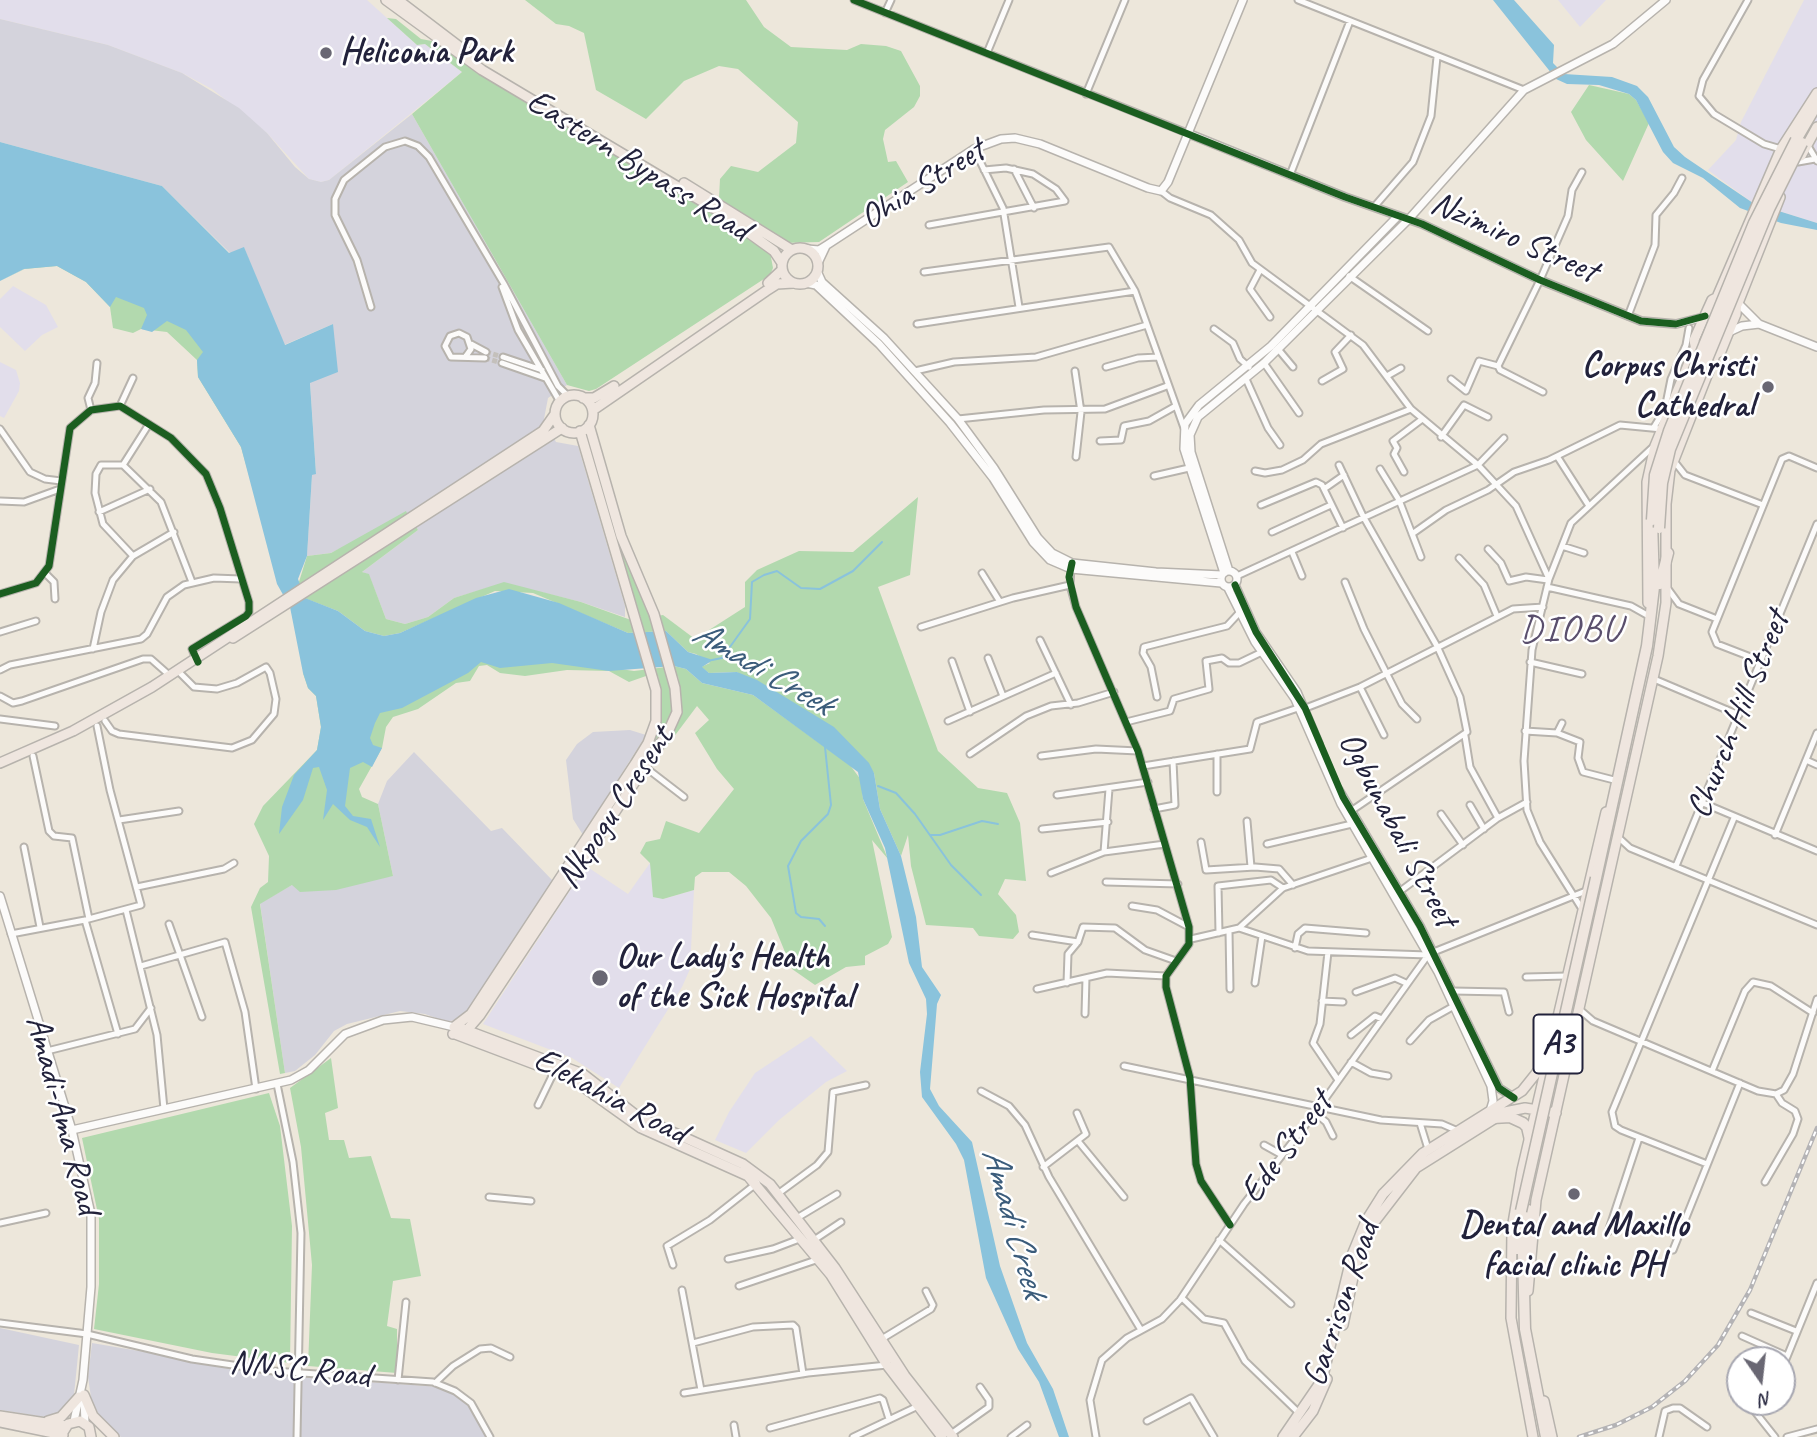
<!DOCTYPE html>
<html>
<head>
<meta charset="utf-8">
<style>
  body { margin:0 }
  #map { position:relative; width:1817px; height:1437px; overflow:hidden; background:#ede7db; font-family:Caveat,sans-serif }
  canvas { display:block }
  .north { position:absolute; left:1726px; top:1346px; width:70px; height:70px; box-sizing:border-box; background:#fff; border:2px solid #a7a7b1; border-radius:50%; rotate:166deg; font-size:19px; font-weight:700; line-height:28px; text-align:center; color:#22223b }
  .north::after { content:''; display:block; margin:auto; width:24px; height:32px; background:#696773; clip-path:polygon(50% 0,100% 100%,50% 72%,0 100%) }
</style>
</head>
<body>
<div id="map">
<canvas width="1817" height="1437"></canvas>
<div class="north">N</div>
</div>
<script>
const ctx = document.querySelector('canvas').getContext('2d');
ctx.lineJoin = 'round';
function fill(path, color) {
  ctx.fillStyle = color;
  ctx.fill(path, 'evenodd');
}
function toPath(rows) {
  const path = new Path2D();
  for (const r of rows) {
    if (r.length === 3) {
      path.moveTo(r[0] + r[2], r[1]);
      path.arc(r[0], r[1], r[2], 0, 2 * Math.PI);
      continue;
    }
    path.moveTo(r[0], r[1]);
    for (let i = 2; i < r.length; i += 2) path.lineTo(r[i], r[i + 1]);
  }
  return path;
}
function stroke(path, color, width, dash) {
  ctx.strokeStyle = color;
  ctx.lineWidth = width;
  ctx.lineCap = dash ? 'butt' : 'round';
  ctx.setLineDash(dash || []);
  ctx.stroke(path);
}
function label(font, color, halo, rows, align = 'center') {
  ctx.font = font + ' Caveat,sans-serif';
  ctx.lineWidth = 5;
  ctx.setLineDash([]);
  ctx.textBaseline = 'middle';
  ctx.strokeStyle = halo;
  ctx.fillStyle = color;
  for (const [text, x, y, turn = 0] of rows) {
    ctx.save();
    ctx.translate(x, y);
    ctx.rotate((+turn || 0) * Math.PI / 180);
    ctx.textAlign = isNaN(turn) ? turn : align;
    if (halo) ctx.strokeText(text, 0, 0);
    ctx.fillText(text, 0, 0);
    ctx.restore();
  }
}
const built = toPath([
  [0,0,367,0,417,45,425,44,462,72,329,180,321,182,309,179,267,133,212,89,182,73,108,45,0,19],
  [1558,0,1606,0,1580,27],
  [1804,0,1817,0,1817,223,1753,203,1708,170,1736,140,1741,122],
  [13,286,46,305,58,327,42,335,25,351,0,327,0,299],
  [0,362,16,370,20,383,19,391,4,418,0,416],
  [650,863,663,899,694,890,690,969,682,987,619,1088,572,1058,483,1024,586,866,628,894],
  [811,1036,847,1071,826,1082,779,1120,746,1153,715,1140,729,1112,755,1073]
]);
const industrial = toPath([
  [0,19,108,45,182,73,239,108,267,133,295,167,309,179,321,182,329,180,412,114,567,385,548,398,544,419,556,442,578,446,625,606,625,617,581,602,504,583,454,598,428,617,405,624,386,619,369,575,362,572,418,530,408,515,331,553,307,556,312,475,316,473,310,382,333,324,284,345,244,248,230,253,162,186,0,142],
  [630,730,646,735,583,835,573,819,566,760,577,744,593,732],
  [414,752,491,831,502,828,553,881,462,1018,447,1022,425,1014,400,1011,347,1024,334,1031,315,1055,295,1071,285,1073,260,903,292,885,393,876,378,804,387,781],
  [0,1328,79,1345,74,1395,61,1412,45,1417,0,1410],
  [92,1343,286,1376,441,1387,469,1404,488,1437,121,1437,109,1429,92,1404,88,1377]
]);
const green = toPath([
  [525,0,746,0,764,27,791,47,847,50,861,44,886,46,901,51,920,86,920,96,914,107,885,130,883,139,888,162,896,161,908,182,819,242,782,243,719,198,720,179,731,166,758,172,796,143,798,122,738,69,719,66,684,81,646,119,596,90,584,33,569,26,556,24],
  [387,18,396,19,421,39,432,41,668,180,770,252,773,268,770,275,596,389,589,391,567,385,412,114,462,72,425,44,417,45],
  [1589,85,1629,94,1636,100,1649,123,1623,181,1586,140,1571,112],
  [43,260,170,305,221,365,254,493,241,447,198,377,197,360,167,332,141,329,133,333,113,328,110,307,86,282,57,266,24,269,0,281],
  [588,433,616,534,651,617,663,615,695,639,745,607,745,582,757,570,799,551,853,552,918,497,910,575,878,587,938,751,978,788,1007,793,1020,823,1026,881,1005,879,998,894,1016,915,1019,932,1013,939,979,936,973,928,926,925,911,866,908,835,901,856,880,809,874,773,737,672,709,673,701,667,710,663,696,654,688,652,666,631,628,633,533,593,495,591,400,633,384,636,365,631,338,611,304,598,415,525,418,530,362,572,369,574,386,619,405,624,428,617,454,598,504,582,581,602,631,620,641,619,584,435],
  [406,511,408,515,298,585,307,556,331,553],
  [524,655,634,671,674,666,686,669,702,683,753,695,850,765,861,780,863,799,888,859,872,840,892,937,888,944,865,956,865,965,846,967,815,985,792,969,771,918,746,886,729,872,702,872,695,877,694,890,663,899,653,897,650,863,640,853,646,842,660,839,666,821,699,833,734,789,717,769,695,733,709,720,697,706,664,750,682,711,678,676,667,675,674,695,673,711,640,767,661,721,662,699,658,676,646,676,629,682,609,671,567,670,525,676,500,673,487,665,479,666,470,681,456,683,418,709,393,717,386,727,382,748,359,789,362,797,378,804,393,876,336,890,300,892,292,885,260,904,285,1073,280,1074,251,907,260,888,268,882,269,856,254,824,263,806,317,750,321,727,316,696,308,688,303,673,366,715,474,660],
  [331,1058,338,1108,325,1113,329,1140,344,1140,349,1158,371,1156,391,1218,410,1219,421,1276,393,1281,387,1326,397,1329,397,1373,308,1366,312,1265,301,1147,290,1088],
  [269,1093,280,1126,292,1226,290,1363,212,1353,94,1329,99,1284,99,1219,82,1138]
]);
const water = toPath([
  [1493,0,1514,0,1554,45,1553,63,1564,74,1612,77,1637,86,1648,97,1674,147,1685,157,1753,203,1817,223,1817,230,1781,223,1740,208,1703,178,1673,163,1663,152,1636,100,1629,94,1599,85,1567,84,1556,79],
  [0,142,162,186,229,253,244,247,285,345,333,324,338,372,310,383,316,474,312,475,307,556,298,579,305,598,338,611,365,631,384,636,400,633,476,598,509,589,559,603,628,633,666,631,688,652,713,660,702,667,709,673,737,672,757,680,834,727,869,763,874,773,880,809,901,856,916,917,922,967,941,995,937,1004,930,1089,939,1106,972,1142,1000,1266,1027,1343,1053,1389,1069,1437,1059,1437,1039,1382,1018,1349,986,1278,964,1160,956,1144,922,1097,920,1072,927,1014,926,999,909,963,885,848,863,799,858,772,753,695,702,683,686,669,674,666,609,671,552,663,500,668,481,662,468,673,402,708,380,713,375,723,370,738,373,745,382,748,372,767,363,762,350,768,345,806,353,816,371,819,380,847,367,827,350,820,333,804,323,820,327,790,319,767,313,768,303,800,279,834,282,807,294,775,317,750,321,727,316,696,308,688,303,673,290,607,277,584,241,447,198,377,197,360,203,352,186,330,167,321,152,332,141,329,147,315,144,308,116,297,110,307,86,282,57,266,24,269,0,281]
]);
const stream = toPath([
  [712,660,722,658,750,619,752,582,764,575,777,571,801,588,820,589,853,571,882,542],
  [878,786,896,793,915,814,951,865,981,895],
  [931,835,940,835,982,821,998,824],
  [825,926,819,919,801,917,796,913,788,866,801,841,828,814,831,805,825,747]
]);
const minorTunnel = toPath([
  [486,352,503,357],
  [485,358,502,363]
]);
const minor = toPath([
  [854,0,1187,133],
  [1298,0,1524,90],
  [1748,0,1703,80,1699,96,1714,114,1764,144,1781,149],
  [885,13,891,0],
  [987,53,1009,0],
  [1086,94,1125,0],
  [1808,146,1817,161],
  [974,149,1003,208,1019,307],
  [1798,162,1815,159],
  [1014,169,1034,208],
  [1290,175,1350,21],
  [1161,191,1170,198,1211,215,1239,240,1252,263,1363,345,1411,409,1478,465,1516,506,1549,579],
  [1374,207,1413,162,1431,116,1437,57],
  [929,225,1065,201,1056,189,1033,174,1006,168,984,170],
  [1260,270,1250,289,1270,317],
  [924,272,1109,247,1135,291,1184,428],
  [1349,276,1428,331],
  [502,287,518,330,560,402],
  [371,307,357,260,335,215,335,199,344,180,385,147,405,141,418,146,429,157,504,284,558,386,568,396],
  [1628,316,1655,245,1656,215,1674,193,1682,178],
  [917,324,1135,291],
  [1214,329,1233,343,1240,359,1249,367],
  [471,344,486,352],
  [1278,349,1293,367],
  [466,356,471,349,467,337,459,333,450,336,445,346,451,357,485,358],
  [503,357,542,370],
  [502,363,545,378],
  [1264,363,1299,413],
  [1106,367,1138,358,1158,357],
  [915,371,954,362,1036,357,1147,325],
  [1075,371,1081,412,1076,457],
  [1387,376,1401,368],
  [1246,379,1268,428,1280,445],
  [1451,379,1466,391,1479,361,1498,366],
  [1322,381,1343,369,1335,352,1351,335],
  [1543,392,1500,370,1498,366,1540,280,1568,216,1572,190,1582,172],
  [120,406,133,378],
  [91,410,88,398,95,383,97,363],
  [958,419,1044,410,1105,409,1167,386],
  [1654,427,1665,409,1671,379,1686,345,1689,328],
  [0,429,30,472,45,479,61,481],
  [1441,437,1464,405,1488,417],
  [1100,441,1121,440,1124,426,1149,421,1174,407],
  [1557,456,1589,506],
  [1674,461,1685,475,1763,505],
  [123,465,149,424],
  [1339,465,1363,516,1437,646,1460,697,1467,732,1351,811],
  [1380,469,1399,500,1421,557],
  [1255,471,1265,473,1282,470,1303,460,1321,444,1411,409],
  [1404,472,1394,454,1397,448,1393,441,1421,420],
  [1154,476,1189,468],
  [1324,489,1344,475],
  [0,501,24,502,60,489],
  [1261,505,1316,482,1322,485,1343,528],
  [99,512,150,489],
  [1272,532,1331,505],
  [1412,534,1446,510,1488,490,1514,472,1549,460,1620,425,1662,429],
  [1562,546,1584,553],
  [1488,549,1501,563,1509,581,1526,577,1548,580],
  [1292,552,1302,576],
  [133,556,103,524,95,493,96,474,101,465,123,465,161,502,192,582],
  [1459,558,1484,585,1497,616],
  [1071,567,1070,585,1076,607,1138,751,1189,927,1189,944,1166,976,1166,987,1190,1078,1196,1164,1201,1181,1230,1225],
  [45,573,54,582,55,599],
  [982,573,1000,602],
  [1237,576,1478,465,1504,438],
  [1345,582,1364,629,1402,704,1417,719],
  [1547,587,1631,606,1647,615],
  [1668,589,1679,604,1717,619],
  [0,594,36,583,49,566,70,428,91,410,120,406,171,438,206,474,220,508,249,602,249,612,246,616,192,649,196,659],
  [921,627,1013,598,1070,585],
  [0,632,36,621],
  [1040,640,1071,705],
  [93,649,101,612,113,580,133,556,174,532],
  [988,658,1003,696],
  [952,661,970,712],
  [1761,661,1717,644,1712,632,1782,459,1789,456,1817,468],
  [1530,662,1582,674],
  [0,670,10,665,141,639,147,634,167,597,184,585,214,578,241,579],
  [1654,679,1739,715],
  [1360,687,1384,735],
  [0,696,13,703,22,701,143,659,151,659,168,674],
  [1157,697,1151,667,1143,653,1144,647,1227,626,1239,613],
  [1303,709,1360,687,1513,609,1543,607],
  [0,719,55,726],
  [105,721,112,731,119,734,232,748,252,740,274,714,276,699,270,673,266,667,237,683,217,689,194,687,180,673],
  [948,721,1056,673],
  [1126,722,1170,711,1174,699,1209,689,1206,661,1222,658,1229,663,1239,663,1262,652],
  [1525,731,1557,733,1562,723],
  [1557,733,1580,742,1578,758,1583,772,1614,780],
  [1465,736,1470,767,1498,818],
  [970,754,1026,716,1051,706,1078,703,1114,692],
  [1217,754,1217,792],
  [33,756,49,831,54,836,72,838,89,919],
  [1041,756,1096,749,1138,751],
  [1806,760,1817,765],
  [1143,766,1250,749,1257,722,1298,708],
  [645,767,684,797],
  [1057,795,1148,782],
  [1703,803,1817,851],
  [1470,805,1484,829],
  [1154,809,1175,805,1173,761],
  [1441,814,1463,845],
  [119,820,179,811],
  [1247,821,1251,867],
  [1042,829,1108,822],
  [1775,835,1817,733],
  [1618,837,1630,848,1817,925],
  [1201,842,1206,870,1255,867,1279,869,1293,885],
  [1267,844,1352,824],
  [24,847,40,927],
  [1104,852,1109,789],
  [1676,866,1817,524],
  [1051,873,1104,852,1165,844],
  [1106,882,1178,884],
  [137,887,224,869,234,863],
  [1399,892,1498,818,1527,802],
  [1132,906,1157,910,1189,927],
  [1582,909,1540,842,1527,810,1524,761,1532,650,1549,579,1571,523,1654,446],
  [126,910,157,1035,164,1109],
  [85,920,118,1034],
  [169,924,202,1017],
  [1239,928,1308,951,1428,955],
  [1229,931,1230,989],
  [1219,933,1218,886,1271,880,1283,888],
  [11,934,85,920,141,905,110,790,97,726],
  [1032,935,1078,942],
  [1191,939,1239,928,1283,888,1372,858],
  [1295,948,1298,934,1305,928,1366,933],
  [1328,952,1320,1024,1313,1043,1338,1080],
  [1431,953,1586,891],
  [141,966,225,942,245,1012,256,1089],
  [1526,977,1567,976],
  [1067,983,1068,954,1078,942,1083,927,1115,928,1145,950,1176,961],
  [1255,983,1262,936],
  [1037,989,1107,973,1166,976],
  [1453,991,1504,992,1509,1012],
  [1356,992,1395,978,1406,983],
  [1322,1001,1343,1002],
  [1579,1009,1593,1021,1758,1091,1776,1094,1784,1090,1793,1074,1817,999],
  [1085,1014,1086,978],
  [1351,1035,1375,1016,1382,1019],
  [1410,1041,1429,1020,1454,1006],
  [47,1051,135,1029,151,1008],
  [1351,1062,1371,1073,1388,1076],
  [1124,1066,1381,1120,1442,1124,1458,1131],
  [1712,1071,1745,991,1753,982,1771,986,1813,1013],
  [277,1084,293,1162,301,1233,297,1437],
  [981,1091,1009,1106,1025,1125,1049,1177,1141,1330],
  [538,1105,554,1072],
  [1315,1113,1326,1122,1333,1136],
  [1420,1123,1428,1149],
  [1078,1141,1124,1197],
  [1264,1145,1282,1155],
  [1707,1164,1621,1130,1615,1126,1612,1112,1734,818],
  [1043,1167,1086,1134,1077,1113],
  [1765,1182,1793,1134,1798,1119,1795,1111,1782,1103,1776,1094],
  [779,1193,817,1165,828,1152,833,1092,866,1085],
  [489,1197,531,1201],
  [797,1218,837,1194],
  [0,1223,46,1213],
  [1608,1232,1639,1138],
  [814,1240,841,1222],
  [1219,1240,1291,1304],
  [1673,1250,1740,1083],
  [728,1259,773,1249,802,1238],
  [673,1265,667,1246,710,1220,757,1183],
  [739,1286,819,1259],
  [682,1290,701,1390],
  [1182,1298,1204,1319,1224,1323,1245,1361,1300,1414],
  [1751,1313,1796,1331],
  [0,1323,87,1334,192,1359,273,1371,433,1382,455,1391,471,1403,490,1437],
  [1742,1336,1787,1356],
  [880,1340,931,1309,933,1305,926,1291],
  [693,1343,753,1327,793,1325,796,1328,803,1374],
  [1751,1357,1758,1360],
  [1782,1369,1817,1283],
  [398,1380,406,1302],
  [435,1383,453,1366,480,1349,491,1348,510,1357],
  [684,1393,808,1373,887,1365],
  [1752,1408,1775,1437],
  [1147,1421,1191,1398,1214,1437],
  [734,1425,736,1437],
  [770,1428,880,1398,883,1400,889,1419],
  [951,1434,989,1407,989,1400,980,1387],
  [853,1437,918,1406],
  [1011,1437,1027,1425],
  [1096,1437,1090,1400,1102,1360,1127,1338,1162,1319,1180,1300,1244,1204,1315,1113,1428,955],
  [1659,1437,1665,1411,1673,1408,1680,1408,1707,1427],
  [1787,1437,1817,1429]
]);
const tertiary = toPath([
  [1187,133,1345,197,1422,224,1540,280,1641,321,1676,324,1704,317],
  [807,249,819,250,827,245,974,149,1001,139,1015,138,1040,144,1148,188,1161,191,1168,182,1243,0],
  [818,263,826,246],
  [817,271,822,282,884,338,958,419,994,468,1038,538,1052,553,1072,563,1156,572,1222,575],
  [806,283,816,285,879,344,950,423,993,478,1033,542,1050,560,1071,569,1221,583],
  [1738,303,1759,324,1817,347],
  [1729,332,1742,326,1759,324],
  [1229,579,8],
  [1229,571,1191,452,1190,435,1198,417,1264,363,1408,220,1524,90,1613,44,1666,0],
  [1224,573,1184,449,1185,424,1199,405,1271,346,1398,216],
  [1235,585,1256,632,1297,692,1319,744],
  [1228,588,1255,642,1295,699,1341,804,1438,972,1491,1086,1493,1101,1490,1111],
  [1339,790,1420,926,1499,1088,1513,1097],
  [0,896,72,1130,91,1214,91,1287,83,1380,74,1421],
  [72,1130,291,1080,309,1070,345,1034,383,1020,412,1017,454,1027],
  [84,1398,85,1423]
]);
const primary = toPath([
  [386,0,482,70,720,212,774,251,782,263],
  [398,0,473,57],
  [1801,156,1817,127],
  [684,183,792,250],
  [800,266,18],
  [768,283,782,270],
  [1726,293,1737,301,1736,314,1721,351,1712,356,1704,356,1696,350,1694,340,1712,300,1726,293],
  [1718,295,1781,149,1817,93],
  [1738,303,1780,197],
  [574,414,19],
  [583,398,594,398,614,386],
  [593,410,766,291,777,284,793,283],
  [1648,603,1647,482,1655,446,1695,348],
  [233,638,562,428],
  [0,763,73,731,152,687,543,431,555,414],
  [454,1027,471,1014,635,764,648,743,656,721,656,690,580,431],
  [463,1029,583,1074,637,1116,743,1164,770,1184,835,1268,905,1376,953,1437],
  [453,1034,467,1030,480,1015,668,732,677,712,675,688,654,614,621,536,589,425],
  [455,1034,571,1078,641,1128,748,1176,831,1275,887,1365,942,1437],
  [1528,1291,1536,1200,1658,656,1666,603,1666,504,1670,470,1715,355],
  [1343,1325,1356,1263,1372,1225,1416,1168,1505,1112,1525,1108,1556,1113],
  [84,1395,93,1416,114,1437],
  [1544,1401,1552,1437],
  [0,1416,66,1426],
  [48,1421,61,1417,79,1397],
  [0,1422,63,1435],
  [63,1432,68,1424,80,1421,89,1427,91,1437],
  [1283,1437,1322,1380,1352,1255,1366,1221,1383,1194,1423,1153,1522,1091,1546,1061],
  [1293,1437,1313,1411,1327,1379],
  [1533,1437,1511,1318,1512,1229,1522,1170,1606,812]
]);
const trunk = toPath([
  [1796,140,1817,104],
  [1660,584,1668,553],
  [1596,878,1647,646,1654,587,1652,520],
  [1489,1113,1493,1118,1510,1117,1523,1123,1527,1127,1530,1140],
  [1528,1210,1523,1254,1525,1329,1546,1437],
  [1517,1249,1521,1211]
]);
const rail = toPath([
  [1579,1437,1616,1425,1652,1407,1685,1381,1718,1345,1750,1290,1817,1128]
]);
const trunkBridge = toPath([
  [1652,520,1655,475,1669,431,1754,223,1796,140],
  [1659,528,1662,483,1670,449,1769,209,1802,143],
  [1521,1211,1596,878]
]);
const cycleway = toPath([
  [854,0,1345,197,1422,224,1540,280,1641,321,1676,324,1705,316],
  [1072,563,1069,577,1076,607,1138,751,1189,927,1189,944,1166,976,1166,987,1190,1078,1196,1164,1201,1181,1230,1225],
  [1235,585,1256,632,1305,708,1343,797,1420,926,1499,1088,1514,1098],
  [0,594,36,583,49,566,70,428,91,410,120,406,171,438,206,474,220,508,249,602,249,612,246,616,192,649,198,662]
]);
const markers = [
  [326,53,7,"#696773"],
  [1768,387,7,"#696773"],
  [600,978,9,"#696773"],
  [1574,1194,7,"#696773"]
];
const shields = [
  [1558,1044,49]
];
const shieldNames = [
  ["A3",1558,1044]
];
const poiNames = [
  ["Heliconia Park",340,53],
  ["Corpus Christi",1754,367,"right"],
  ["Cathedral",1754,407,"right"],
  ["Our Lady's Health",616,958],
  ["of the Sick Hospital",616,998],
  ["Dental and Maxillo",1574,1226,"center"],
  ["facial clinic PH",1574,1266,"center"]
];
const streetNames = [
  ["Eastern Bypass Road",638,166,32],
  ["Ohia Street",923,185,-32],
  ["Nzimiro Street",1514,238,24],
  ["Church Hill Street",1739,715,-68],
  ["Nkpogu Cresent",616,808,-57],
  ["Ogbunabali Street",1397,830,62],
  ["Elekahia Road",610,1097,28],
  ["Amadi-Ama Road",62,1115,75],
  ["Ede Street",1287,1148,-53],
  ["Garrison Road",1342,1304,-71],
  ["NNSC Road",300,1370,6]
];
const waterNames = [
  ["Amadi Creek",762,669,30],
  ["Amadi Creek",1013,1223,74]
];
const quarterNames = [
  ["DIOBU",1571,630]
];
fill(built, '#e2deeb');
fill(industrial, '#d4d3dc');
fill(green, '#b2d9ae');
fill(water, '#8ac3dc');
stroke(stream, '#8ac3dc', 2);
stroke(minorTunnel, '#c4c0bb', 5, [5, 2.5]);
stroke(minor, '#b7b3ad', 9);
stroke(tertiary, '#b7b3ad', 10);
stroke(primary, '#b7b3ad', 12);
stroke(trunk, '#b7b3ad', 13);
stroke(minor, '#fcfbfa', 5);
stroke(tertiary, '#fcfbfa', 7);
stroke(primary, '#efe6df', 9);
stroke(trunk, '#efe6df', 10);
stroke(rail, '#b4b3b5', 4.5);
stroke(rail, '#fff', 2, [5]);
stroke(trunkBridge, '#b7b3ad', 13, []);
stroke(trunkBridge, '#efe6df', 10);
stroke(cycleway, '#1b5e20', 7);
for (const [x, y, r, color] of markers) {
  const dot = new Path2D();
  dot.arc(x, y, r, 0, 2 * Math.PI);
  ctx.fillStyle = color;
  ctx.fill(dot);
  stroke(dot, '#fff', 2.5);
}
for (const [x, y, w] of shields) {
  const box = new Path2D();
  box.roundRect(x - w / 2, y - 29.5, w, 59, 5);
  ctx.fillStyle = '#fff';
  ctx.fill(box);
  stroke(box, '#22223b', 2);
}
label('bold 33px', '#22223b', null, shieldNames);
label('bold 35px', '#22223b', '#fff', poiNames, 'left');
label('35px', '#22223b', '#fff', streetNames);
label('italic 37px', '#3b5c7b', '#fff', waterNames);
ctx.letterSpacing = '2px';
label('38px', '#5a4f6d', '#fff', quarterNames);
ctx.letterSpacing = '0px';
</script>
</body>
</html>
